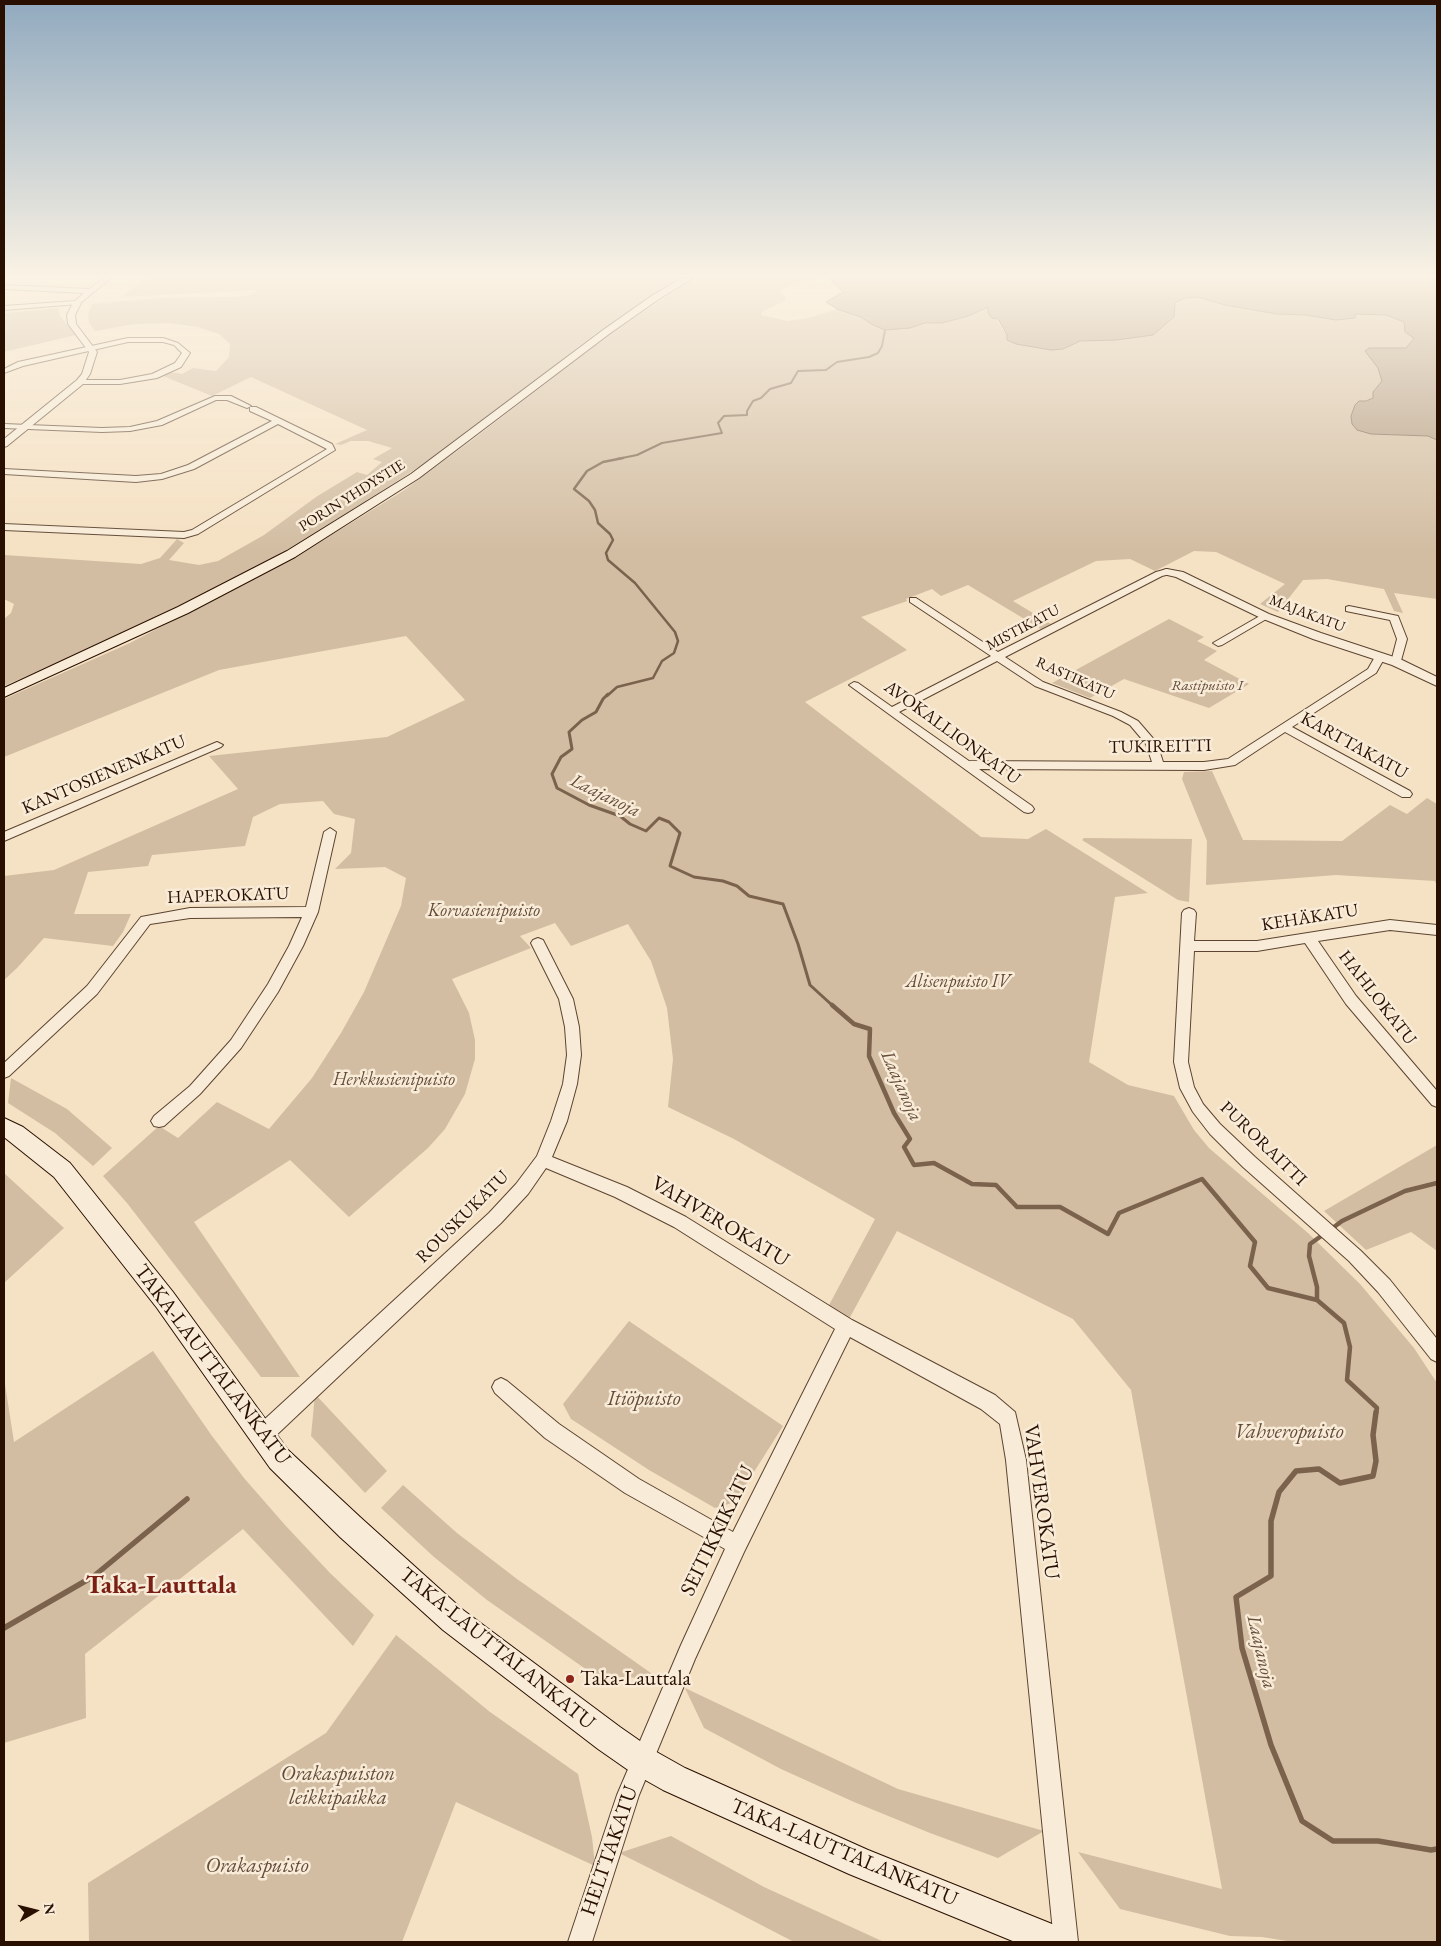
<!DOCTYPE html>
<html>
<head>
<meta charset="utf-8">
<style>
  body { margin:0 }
  #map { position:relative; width:1441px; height:1946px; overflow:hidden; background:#f5e1c3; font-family:"EB Garamond",serif }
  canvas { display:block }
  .frame { position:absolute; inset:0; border:5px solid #290f00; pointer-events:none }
  .north { position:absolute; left:10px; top:1886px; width:50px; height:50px; -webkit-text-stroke:4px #f8ecd8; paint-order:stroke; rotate:82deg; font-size:14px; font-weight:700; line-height:20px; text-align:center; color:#290f00 }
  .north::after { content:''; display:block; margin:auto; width:18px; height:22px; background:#290f00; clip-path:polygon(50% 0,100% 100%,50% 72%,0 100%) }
</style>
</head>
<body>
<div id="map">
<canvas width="1441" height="1946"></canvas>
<div class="frame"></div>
<div class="north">N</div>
</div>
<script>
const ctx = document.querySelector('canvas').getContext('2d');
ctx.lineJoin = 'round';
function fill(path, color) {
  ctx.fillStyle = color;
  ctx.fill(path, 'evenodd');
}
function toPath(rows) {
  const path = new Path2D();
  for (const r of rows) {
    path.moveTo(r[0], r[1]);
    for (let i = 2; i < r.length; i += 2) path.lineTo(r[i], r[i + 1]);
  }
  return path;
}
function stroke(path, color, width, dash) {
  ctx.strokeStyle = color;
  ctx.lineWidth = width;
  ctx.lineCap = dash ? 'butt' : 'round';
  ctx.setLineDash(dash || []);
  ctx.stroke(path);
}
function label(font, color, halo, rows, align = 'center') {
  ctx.font = font + ' "EB Garamond",serif';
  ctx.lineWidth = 5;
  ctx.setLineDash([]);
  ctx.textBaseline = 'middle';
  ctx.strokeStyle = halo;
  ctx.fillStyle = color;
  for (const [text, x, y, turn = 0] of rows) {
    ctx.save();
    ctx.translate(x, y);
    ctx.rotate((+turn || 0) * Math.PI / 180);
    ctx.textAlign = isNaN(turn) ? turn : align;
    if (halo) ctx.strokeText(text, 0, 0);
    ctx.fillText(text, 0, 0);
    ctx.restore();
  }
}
const green = toPath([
  [146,278,683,278,595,334,451,446,314,535,237,577,111,639,4,686,4,619,11,613,14,604,4,599,4,555,141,564,160,558,177,539,184,543,169,560,199,565,218,561,264,535,316,497,357,472,367,475,382,462,373,459,392,448,368,441,351,441,341,445,335,444,367,430,251,377,212,396,163,376,171,372,182,374,193,368,216,371,229,357,230,344,219,334,198,327,169,323,135,324,95,331,89,323,88,314,92,304,158,298,235,297,250,295,260,290,121,297],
  [694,278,821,278,789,286,779,292,785,296,786,300,762,312,761,315,788,321,808,318,837,309,861,317,871,324,910,328,915,325,942,323,968,316,985,307,989,307,1004,332,1016,344,1063,349,1080,341,1153,335,1174,318,1175,303,1185,298,1198,297,1225,305,1277,314,1355,317,1354,314,1386,315,1404,322,1405,332,1414,337,1406,348,1370,348,1366,351,1378,368,1382,381,1373,392,1373,398,1366,401,1359,401,1371,434,1428,436,1437,440,1437,599,1394,593,1403,613,1394,611,1384,589,1327,579,1303,580,1278,612,1260,604,1285,584,1216,552,1194,551,1155,571,1130,559,1096,561,1013,601,1051,624,1041,629,968,585,941,596,932,589,906,599,907,601,861,617,907,650,805,702,981,837,1028,839,1046,829,1148,893,1115,897,1089,1062,1128,1085,1174,1096,1194,1130,1209,1148,1308,1233,1360,1284,1414,1348,1437,1383,1437,1942,1293,1942,1262,1937,1230,1936,1120,1909,1078,1852,1222,1889,1131,1390,1073,1319,897,1231,849,1319,828,1307,875,1219,734,1139,668,1107,673,1059,667,1008,651,961,628,924,571,946,555,923,520,936,531,948,452,979,469,1013,475,1040,475,1059,465,1094,445,1129,428,1148,349,1217,290,1160,194,1222,300,1377,261,1377,127,1203,103,1176,159,1126,178,1138,217,1102,269,1129,312,1078,341,1033,364,992,401,906,406,878,385,867,335,869,351,853,355,819,334,814,323,801,280,804,253,817,245,846,152,855,148,866,88,872,74,914,131,914,123,932,113,946,44,938,17,968,4,980,4,876,54,870,238,789,209,756,387,737,465,700,406,636,219,670,4,757,4,699,130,643,307,550,403,491,472,440,611,333],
  [58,308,60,316,76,335,4,352,4,313],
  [1169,619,1204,637,1197,641,1217,651,1204,660,1249,684,1209,708,1124,679,1090,698,1052,683],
  [1212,771,1243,840,1342,841,1390,805,1407,814,1427,798,1437,804,1437,886,1435,881,1336,875,1206,885,1207,841,1182,779,1184,772],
  [1084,838,1192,839,1189,902,1178,900,1082,840],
  [11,1078,67,1109,112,1148,93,1166,55,1133,8,1103],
  [1437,1145,1437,1251,1411,1232,1366,1250,1324,1211],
  [4,1173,64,1228,4,1283],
  [629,1321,783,1426,735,1502,715,1508,649,1470,588,1430,571,1419,563,1404],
  [153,1351,212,1436,244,1478,285,1525,330,1573,374,1615,353,1646,243,1529,85,1654,86,1718,4,1743,4,1378,14,1442],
  [315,1394,387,1471,365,1493,311,1436],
  [403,1485,457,1533,517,1579,658,1678,597,1677,487,1600,434,1557,381,1508],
  [396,1635,490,1712,578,1774,592,1837,595,1866,456,1802,402,1942,89,1942,88,1883,326,1733],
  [685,1688,898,1789,1044,1831,998,1858,930,1833,854,1802,781,1769,704,1728],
  [671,1836,764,1887,884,1942,794,1942,713,1900,619,1853]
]);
const water = toPath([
  [828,278,1437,278,1437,440,1428,436,1371,434,1357,430,1352,424,1351,416,1355,405,1359,401,1366,401,1373,398,1373,392,1382,381,1378,368,1365,351,1369,348,1406,348,1414,338,1405,332,1404,322,1386,315,1355,314,1355,318,1336,320,1305,315,1277,314,1225,305,1198,297,1185,298,1175,303,1174,317,1153,335,1116,340,1080,341,1063,349,1051,350,1016,344,1007,340,1007,335,998,319,992,318,988,313,988,307,968,316,942,323,925,323,910,328,885,330,871,324,861,317,837,309,826,302,843,292,828,278]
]);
const streamFar4 = toPath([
  [617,459,637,455,662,443,722,433,718,423,724,416,747,415,747,411,753,401,761,398,770,389,791,383,798,371,826,370,837,362,869,357,878,353,882,346,885,330]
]);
const streamFar3 = toPath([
  [607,696,617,687,653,678,662,661,674,653,678,641,675,632,635,583,608,560,606,553,613,540,610,534,598,523,595,510,589,501,574,489,587,471,603,462,623,458]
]);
const streamFar2 = toPath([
  [608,694,603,699,596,712,582,720,569,732,572,749,561,757,552,774,557,788,589,805,620,816,630,824,646,831,659,818,669,822,680,833,670,866,694,877,723,881,737,886,749,896,783,904,798,944,810,985,833,1006]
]);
const streamFar1 = toPath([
  [832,1005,854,1024,870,1029,869,1056,894,1113,910,1139,904,1147,914,1165,934,1163,972,1184,996,1185,1017,1207,1060,1207,1108,1234,1119,1213,1202,1179,1255,1242,1250,1266,1268,1288,1317,1300,1344,1323,1350,1347,1347,1380,1377,1408,1376,1413],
  [1330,1230,1342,1221,1405,1191,1437,1183],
  [1317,1300,1317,1287,1309,1256,1310,1244,1324,1234]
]);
const stream = toPath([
  [1376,1412,1373,1435,1376,1461,1373,1476,1340,1483,1319,1469,1296,1471,1279,1492,1271,1521,1271,1576,1236,1597,1242,1648,1271,1745,1302,1821,1333,1841,1378,1841,1431,1850,1437,1849],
  [4,1628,94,1576,187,1499]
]);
const minor = toPath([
  [104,278,111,278,79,304,4,310,4,306,75,301,84,293,4,289,4,285,89,289,104,278],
  [128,338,163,338,178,343,190,353,181,367,157,378,120,384,80,384,76,382,80,380,120,380,152,374,175,363,182,353,174,345,163,342,128,342,23,366,4,373,4,369,18,362,128,338],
  [215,396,231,396,251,406,247,408,227,400,216,400,162,425,130,431,102,432,4,428,4,424,102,428,130,427,157,421,215,396],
  [250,407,256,407,332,444,335,450,198,534,184,538,4,530,4,524,184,532,192,530,327,449,278,424,194,469,162,479,136,482,4,474,4,469,136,476,161,474,188,465,272,421,250,411,250,407],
  [1167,569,1172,572,1170,574,1162,576,1005,657,1043,682,1121,712,1138,721,1157,743,1163,762,1204,762,1228,759,1368,669,1376,655,1384,655,1385,657,1376,673,1292,727,1410,791,1412,794,1410,797,1402,797,1285,732,1235,765,1204,770,979,769,1032,806,1034,809,1032,812,1028,813,1024,812,849,685,854,682,858,683,892,707,991,656,910,602,910,598,916,598,998,652,1156,572,1167,569],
  [997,661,1035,686,1113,716,1130,725,1146,744,1152,762,969,761,899,712,997,661],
  [1349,606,1398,616,1407,639,1400,664,1396,665,1391,662,1397,639,1390,620,1346,611,1346,607,1349,606],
  [1265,613,1270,616,1268,618,1222,645,1218,646,1213,643,1265,613],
  [217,742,223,745,221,747,4,841,4,832,217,742],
  [330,828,336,832,318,912,303,946,278,992,241,1048,200,1094,164,1126,159,1127,154,1126,151,1121,154,1116,190,1086,231,1040,268,984,289,946,302,917,190,918,150,924,97,994,9,1076,4,1078,4,1063,87,986,141,917,190,908,306,907,324,832,330,828],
  [1189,908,1194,910,1196,913,1194,941,1257,941,1390,920,1437,925,1437,935,1390,930,1318,941,1356,996,1437,1091,1437,1107,1432,1105,1346,1004,1305,943,1257,951,1194,951,1188,1062,1194,1087,1203,1104,1220,1124,1255,1157,1361,1251,1390,1280,1437,1339,1437,1362,1431,1359,1378,1292,1349,1261,1243,1167,1210,1134,1193,1112,1180,1088,1174,1062,1182,913,1184,910,1189,908],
  [538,938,543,940,573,999,579,1027,581,1055,577,1084,567,1121,552,1157,627,1187,686,1217,852,1320,995,1395,1015,1412,1026,1460,1078,1942,1054,1942,1006,1460,1000,1424,981,1409,850,1337,744,1552,695,1659,639,1795,592,1942,568,1942,617,1795,681,1645,725,1549,625,1493,545,1438,495,1393,492,1387,495,1381,501,1378,507,1381,559,1424,639,1479,733,1532,835,1329,674,1227,615,1197,546,1168,528,1194,501,1223,268,1443,261,1445,254,1443,252,1436,254,1429,489,1213,516,1184,537,1156,551,1121,563,1084,567,1055,565,1027,559,999,531,943,533,940,538,938]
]);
const tertiary = toPath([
  [74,301,81,303,75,315,76,324,97,352,90,374,83,384,7,446,4,447,4,439,77,380,82,374,89,352,68,324,67,315,74,301],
  [1167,569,1183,572,1269,614,1321,633,1400,659,1437,677,1437,686,1392,665,1313,639,1261,618,1176,577,1163,574,1161,572,1163,570,1167,569]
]);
const secondary = toPath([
  [682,278,693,278,659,299,609,334,419,478,295,557,188,613,4,697,4,688,178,607,287,551,411,474,603,330,653,295,682,278],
  [4,1118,23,1127,70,1163,173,1292,288,1450,360,1517,463,1610,620,1727,653,1750,685,1768,868,1850,1067,1930,1071,1942,1015,1942,849,1874,663,1790,631,1772,598,1749,443,1630,340,1537,270,1468,157,1308,54,1177,4,1137,4,1118]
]);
const markers = [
  [570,1679,5,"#8f2418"]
];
const farStreetnames = [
  ["PORIN YHDYSTIE",352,496,-32],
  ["MAJAKATU",1307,614,21],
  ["MISTIKATU",1023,628,-28],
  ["RASTIKATU",1075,679,24]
];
const farParknames = [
  ["Rastipuisto I",1207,686]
];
const streetNames = [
  ["AVOKALLIONKATU",952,733,36],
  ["KARTTAKATU",1354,746,29],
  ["TUKIREITTI",1160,747,-1],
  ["KANTOSIENENKATU",104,775,-23],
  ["HAPEROKATU",228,896,-2],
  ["KEHÄKATU",1310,918,-9],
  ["HAHLOKATU",1377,998,52],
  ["PURORAITTI",1263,1144,44],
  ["ROUSKUKATU",463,1217,-45]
];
const parkNames = [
  ["Korvasienipuisto",484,911],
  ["Alisenpuisto IV",958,982],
  ["Herkkusienipuisto",394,1080]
];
const waterNames = [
  ["Laajanoja",605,796,26],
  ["Laajanoja",901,1086,66],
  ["Laajanoja",1261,1652,77]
];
const nearStreetnames = [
  ["VAHVEROKATU",720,1222,31],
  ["TAKA-LAUTTALANKATU",212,1365,53],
  ["VAHVEROKATU",1041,1502,82],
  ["SEITIKKIKATU",718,1531,-64],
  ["TAKA-LAUTTALANKATU",497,1649,39],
  ["HELTTAKATU",610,1851,-71],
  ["TAKA-LAUTTALANKATU",844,1853,23]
];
const nearParknames = [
  ["Itiöpuisto",644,1399],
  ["Vahveropuisto",1289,1432],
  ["Orakaspuiston",338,1774],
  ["leikkipaikka",338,1798],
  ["Orakaspuisto",257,1866]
];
const nearPoinames = [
  ["Taka-Lauttala",580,1679]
];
const nearDistrictnames = [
  ["Taka-Lauttala",161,1586]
];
fill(green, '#d2bda2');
fill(water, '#b09a81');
stroke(water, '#7a624d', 1);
stroke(streamFar4, '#7a624d', 2);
stroke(streamFar3, '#7a624d', 2.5);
stroke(streamFar2, '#7a624d', 3);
stroke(streamFar1, '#7a624d', 4.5);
stroke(stream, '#7a624d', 5.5);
stroke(minor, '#5c4431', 2);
stroke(tertiary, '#5c4431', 2);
stroke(secondary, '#290f00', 2);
fill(minor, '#f8ecd8');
fill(tertiary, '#f8ecd8');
fill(secondary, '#f8ecd8');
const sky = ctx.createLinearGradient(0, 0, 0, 551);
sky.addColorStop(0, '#91aabf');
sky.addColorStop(0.5, '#faf2e4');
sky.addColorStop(1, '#faf2e400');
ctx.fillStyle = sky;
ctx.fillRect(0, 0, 1441, 551);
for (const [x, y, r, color] of markers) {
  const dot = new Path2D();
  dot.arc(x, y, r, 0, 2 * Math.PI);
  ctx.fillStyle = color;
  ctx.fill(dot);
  stroke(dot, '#f8ecd8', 2);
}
label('15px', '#290f00', '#f8ecd8', farStreetnames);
label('italic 15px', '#644c39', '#f8ecd8', farParknames);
label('18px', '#290f00', '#f8ecd8', streetNames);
label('italic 18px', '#644c39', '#f8ecd8', parkNames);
label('italic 19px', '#664e3a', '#f8ecd8', waterNames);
label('21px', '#290f00', '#f8ecd8', nearStreetnames);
label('italic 21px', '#644c39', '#f8ecd8', nearParknames);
label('21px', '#290f00', '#f8ecd8', nearPoinames, 'left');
label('bold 26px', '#7a1f14', '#f8ecd8', nearDistrictnames);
</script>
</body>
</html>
